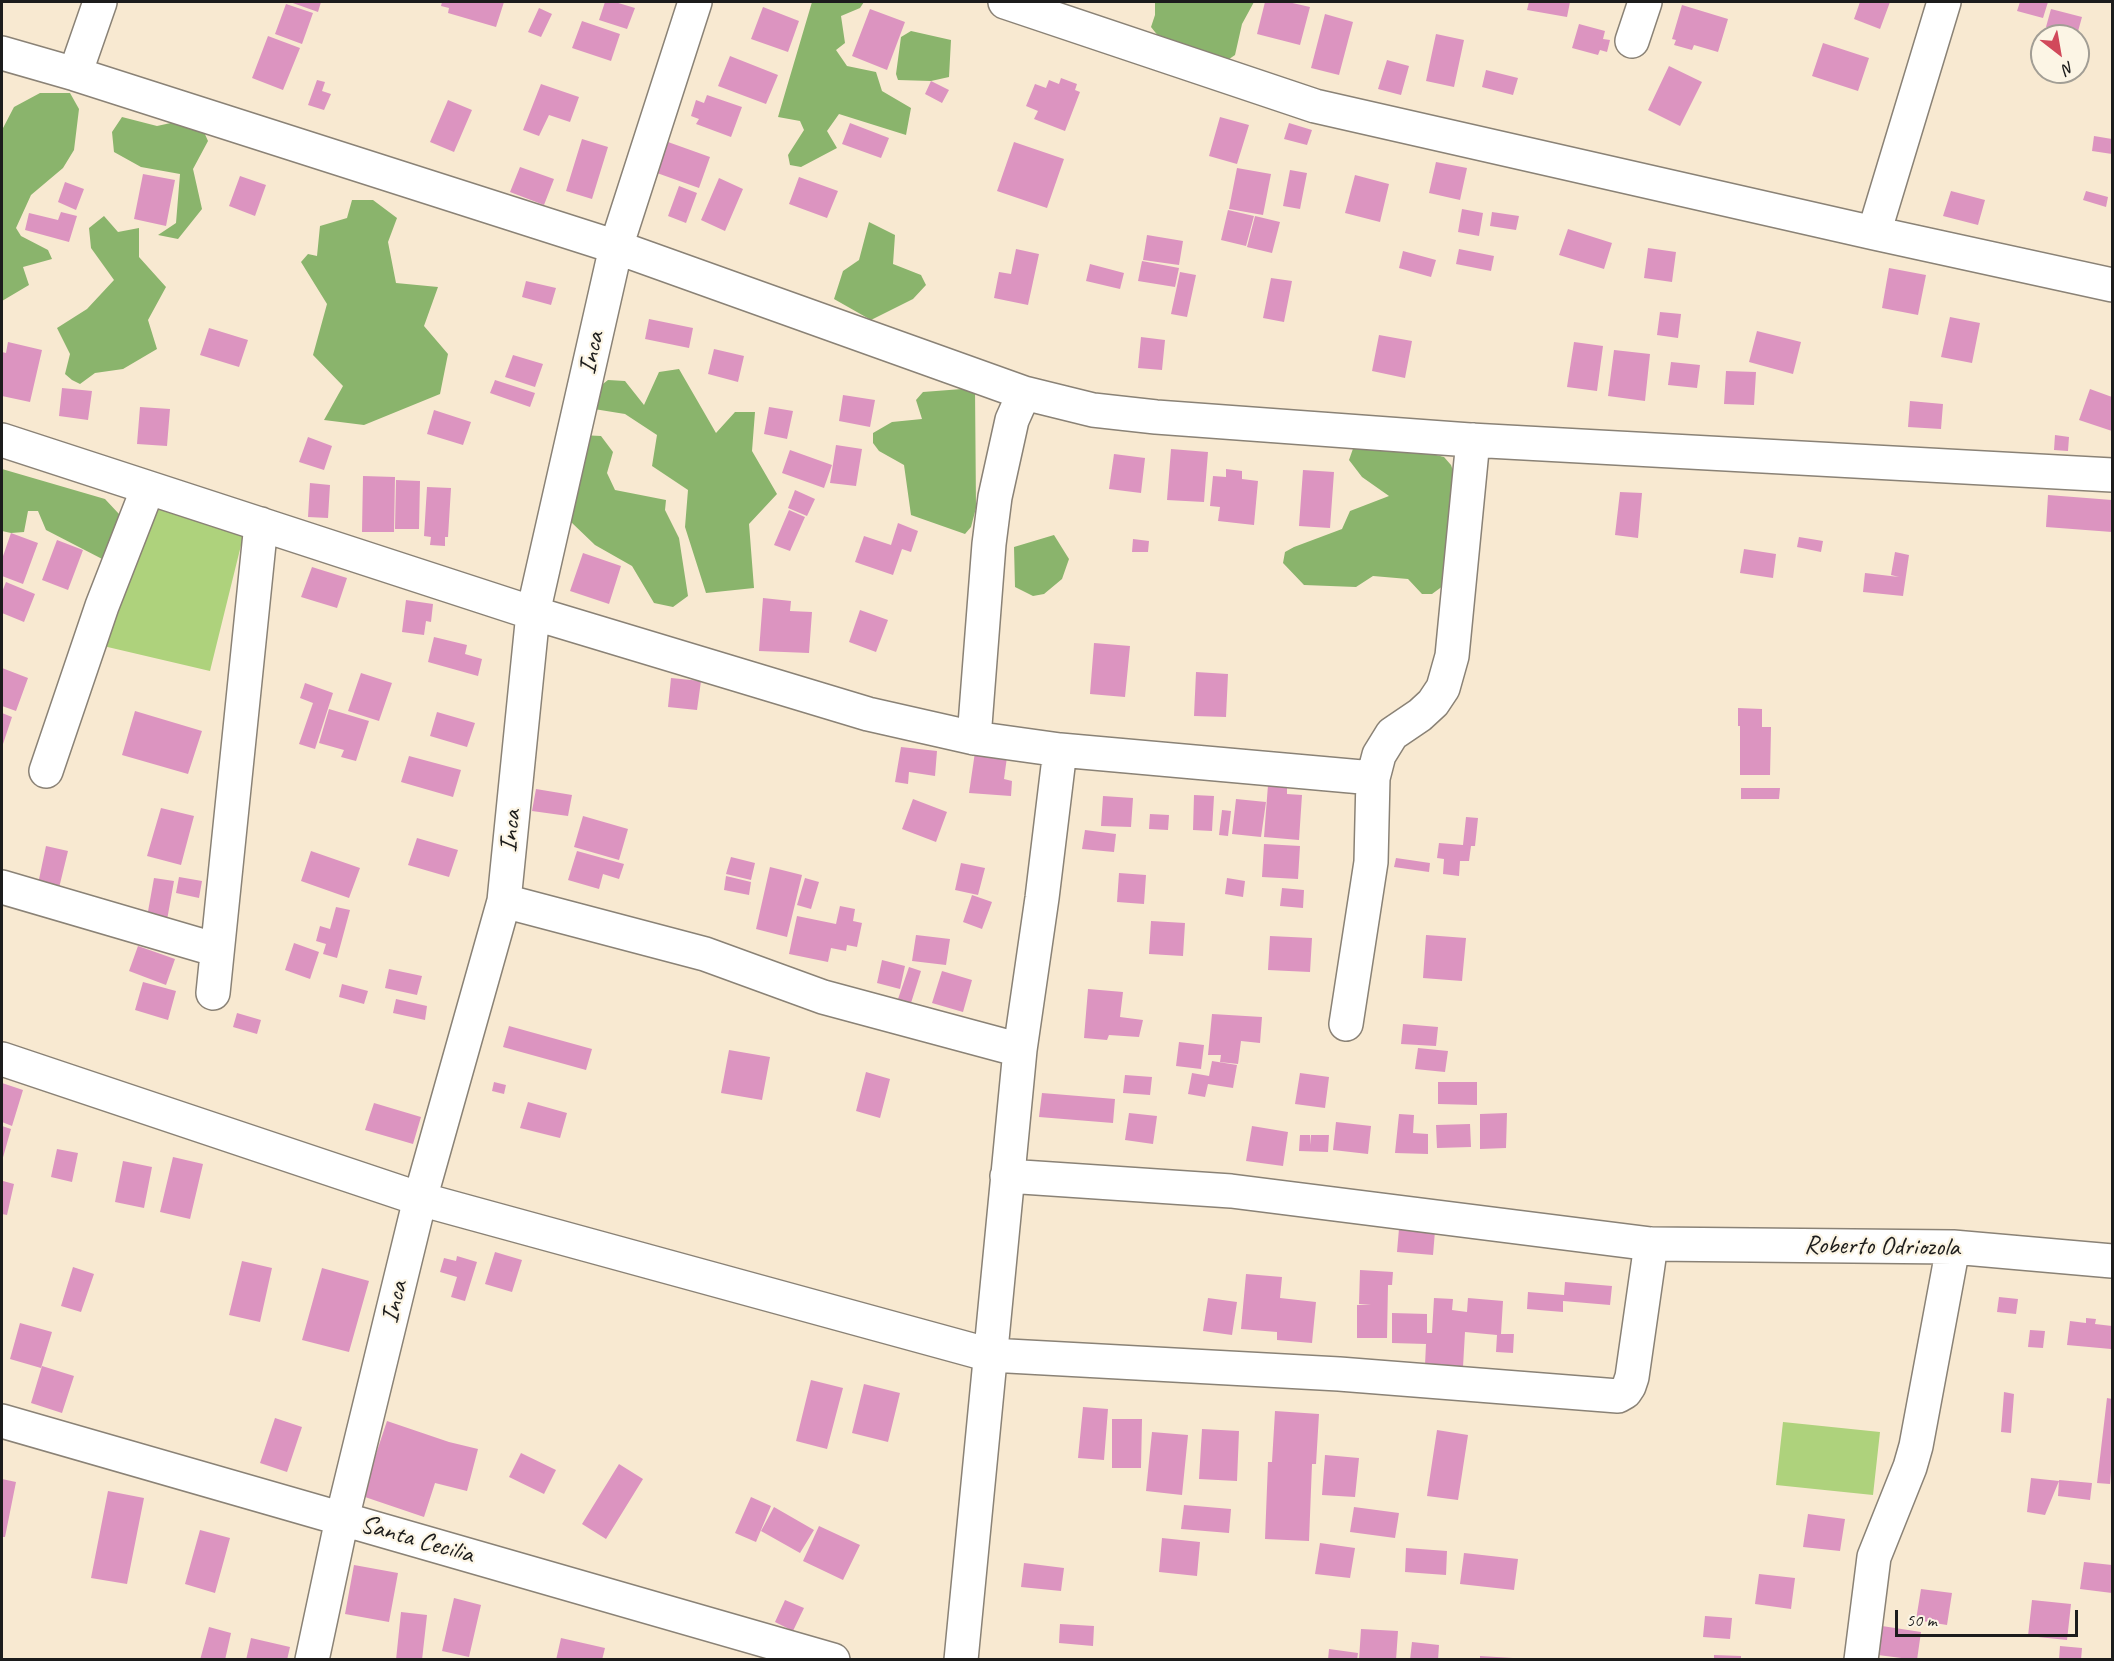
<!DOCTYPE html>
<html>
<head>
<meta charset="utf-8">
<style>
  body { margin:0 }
  #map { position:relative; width:2114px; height:1661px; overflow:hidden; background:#f8e9d1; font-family:Caveat,sans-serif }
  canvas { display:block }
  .frame { position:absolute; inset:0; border:3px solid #1c1c1c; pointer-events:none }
  .north { position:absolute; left:2030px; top:24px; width:60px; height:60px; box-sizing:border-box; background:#fcf5e5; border:2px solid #a29e95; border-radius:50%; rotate:149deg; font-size:16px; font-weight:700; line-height:24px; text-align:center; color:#1c1c1c }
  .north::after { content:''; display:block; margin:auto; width:21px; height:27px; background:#d1495b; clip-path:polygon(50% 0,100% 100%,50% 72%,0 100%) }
  .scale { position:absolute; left:1895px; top:1610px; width:183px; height:27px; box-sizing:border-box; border:3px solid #1c1c1c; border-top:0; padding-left:8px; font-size:18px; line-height:21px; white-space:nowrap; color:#1c1c1c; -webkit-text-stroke:4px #fcf5e5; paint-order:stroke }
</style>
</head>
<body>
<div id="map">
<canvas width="2114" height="1661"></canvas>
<div class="frame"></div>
<div class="north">N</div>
<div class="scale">50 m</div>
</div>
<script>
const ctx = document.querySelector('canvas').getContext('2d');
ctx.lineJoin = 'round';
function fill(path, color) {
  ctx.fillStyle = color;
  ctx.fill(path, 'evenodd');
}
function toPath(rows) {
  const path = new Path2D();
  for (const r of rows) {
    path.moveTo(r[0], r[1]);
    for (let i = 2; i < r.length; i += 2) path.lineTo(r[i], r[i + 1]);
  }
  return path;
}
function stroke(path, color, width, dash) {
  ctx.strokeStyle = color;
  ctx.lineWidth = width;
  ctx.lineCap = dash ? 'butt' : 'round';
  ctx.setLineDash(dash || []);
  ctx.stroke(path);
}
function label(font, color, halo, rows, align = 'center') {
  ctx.font = font + ' Caveat,sans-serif';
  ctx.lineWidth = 4.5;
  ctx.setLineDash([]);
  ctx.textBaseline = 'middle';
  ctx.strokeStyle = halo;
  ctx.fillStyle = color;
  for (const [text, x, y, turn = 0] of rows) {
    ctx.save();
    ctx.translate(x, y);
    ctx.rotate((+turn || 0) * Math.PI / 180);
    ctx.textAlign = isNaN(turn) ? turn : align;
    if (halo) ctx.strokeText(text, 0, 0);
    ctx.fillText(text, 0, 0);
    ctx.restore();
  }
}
const green = toPath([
  [134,502,245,529,210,671,99,645],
  [1783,1422,1880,1432,1873,1495,1776,1485]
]);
const forest = toPath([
  [812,2,864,2,860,8,841,16,845,43,836,50,847,66,876,72,882,91,911,108,906,135,839,114,827,131,837,148,801,167,790,165,788,155,804,130,800,121,778,117],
  [1155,2,1254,2,1242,24,1235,55,1219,66,1163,42,1151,27,1155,15],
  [911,31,951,40,949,77,931,81,898,80,896,74,901,37],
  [40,93,70,93,79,109,74,150,63,168,31,195,16,228,21,236,48,250,52,259,23,267,29,285,2,301,2,130,14,107],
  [122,117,157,126,189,119,204,132,208,141,193,169,202,209,178,239,158,235,176,223,180,174,141,167,114,152,112,132],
  [352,200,373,200,397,218,388,242,396,283,438,287,424,326,448,354,440,394,364,425,324,420,343,386,313,355,327,304,301,262,308,254,317,256,320,226,347,218],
  [104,216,118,232,139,228,139,257,166,287,148,320,157,349,123,369,95,373,80,384,72,380,65,374,70,354,57,328,87,309,114,280,91,248,89,228],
  [869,222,895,235,893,264,921,275,926,285,913,299,871,320,834,299,843,271,859,260],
  [679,369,716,433,735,412,755,412,752,451,777,494,749,524,754,588,706,593,685,527,688,490,652,466,657,435,625,414,594,409,586,397,608,380,625,381,644,405,659,372],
  [975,388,976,508,971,527,965,534,911,515,904,465,879,451,873,443,873,433,892,422,922,419,916,400,923,392],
  [581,435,601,436,613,452,607,473,615,490,666,500,665,510,679,538,688,596,673,607,654,603,632,566,595,545,571,522,573,493],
  [1355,443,1405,447,1444,457,1451,465,1461,493,1447,583,1432,594,1422,594,1408,579,1373,576,1356,587,1304,585,1283,563,1285,552,1294,547,1342,529,1350,511,1389,496,1362,477,1349,460],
  [2,469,105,499,119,514,120,534,108,562,46,530,38,511,28,511,24,532,11,533,2,531],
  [1054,535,1069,559,1062,579,1044,594,1033,596,1015,587,1014,547]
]);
const building = toPath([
  [290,2,321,2,318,12],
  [442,2,504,2,496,27,448,13,449,8,441,6],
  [605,2,615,2,635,8,627,29,599,20],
  [1265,2,1288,2,1310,7,1300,45,1257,34],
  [1529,2,1570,2,1567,17,1527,10],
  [1860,2,1890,2,1880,29,1854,19],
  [2020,2,2048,2,2043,18,2017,11],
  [286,4,313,13,302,44,275,34],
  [1682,5,1728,19,1718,52,1694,45,1692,50,1674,45,1676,40,1672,39],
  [763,7,799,21,788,52,751,39],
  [539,8,552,14,541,37,528,32],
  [870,9,905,22,887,70,852,56],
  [2051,9,2082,17,2077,35,2046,27],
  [1325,14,1353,22,1339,75,1311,68],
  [582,21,620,34,611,61,572,48],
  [1579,24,1605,31,1603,39,1610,40,1607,52,1600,50,1598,55,1572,48],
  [1436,34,1464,40,1454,87,1426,81],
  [268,36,300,48,283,90,252,78],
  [2041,38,2042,38,2042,63,2035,61],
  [1823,43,1869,58,1858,91,1812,76],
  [730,56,778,75,766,104,718,86],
  [1387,60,1409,66,1401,95,1378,89],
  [1669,66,1702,82,1680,126,1648,110],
  [1486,70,1518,78,1513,95,1482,87],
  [1061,78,1077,84,1075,90,1080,92,1065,131,1034,119,1038,111,1026,106,1035,84,1046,88,1049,80,1059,84],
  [317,80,325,82,322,91,331,94,324,110,308,105],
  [931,81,949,90,942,103,925,94],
  [541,84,579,97,570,122,549,115,539,136,523,130],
  [707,95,742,107,731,137,696,124,699,119,691,116,696,100,704,103],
  [448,100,472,110,454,152,430,142],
  [1220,117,1249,125,1237,164,1209,156],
  [850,123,889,138,881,158,842,144],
  [1289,123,1312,130,1307,145,1284,139],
  [2094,136,2112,139,2112,154,2092,151],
  [582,139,608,147,592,199,566,191],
  [668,142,710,157,699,188,657,173],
  [1014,142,1064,159,1047,208,997,191],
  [1436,162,1467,168,1460,200,1429,193],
  [520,167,554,179,544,205,510,192],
  [1237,168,1271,174,1263,215,1229,209],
  [1290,170,1307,173,1300,209,1283,206],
  [143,174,175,180,166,226,134,219],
  [1355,175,1389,184,1380,222,1345,213],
  [240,176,266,185,255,216,229,206],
  [799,177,838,191,827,218,789,204],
  [719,178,743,189,725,231,701,220],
  [65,182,84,189,76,210,58,202],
  [679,186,697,193,686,223,668,216],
  [1951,191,1985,200,1978,225,1943,216],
  [2086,191,2108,197,2106,207,2083,200],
  [1462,209,1483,213,1479,236,1458,232],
  [1228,210,1254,216,1246,246,1221,240],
  [61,212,77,216,69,242,25,230,29,213,58,220],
  [1492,212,1519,216,1516,230,1490,226],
  [1255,216,1280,222,1272,253,1247,247],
  [1568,229,1612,243,1604,269,1559,255],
  [1147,235,1183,241,1179,265,1143,260],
  [1648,248,1676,252,1672,282,1644,278],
  [1016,249,1039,254,1028,305,994,298,999,272,1011,274],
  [1459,249,1494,256,1491,271,1456,264],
  [1403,251,1436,260,1431,277,1399,268],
  [1142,261,1179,268,1175,287,1138,281],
  [1090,264,1124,273,1120,289,1086,281],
  [1889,268,1926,275,1918,315,1882,308],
  [1180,272,1196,275,1187,317,1171,314],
  [1271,278,1292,281,1284,322,1263,318],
  [526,281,556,288,551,305,522,297],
  [1660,312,1681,314,1678,338,1657,335],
  [1950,317,1980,323,1972,363,1941,357],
  [649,319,693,328,689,348,645,339],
  [209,328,248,340,239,367,200,355],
  [1757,331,1801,342,1793,374,1749,362],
  [1379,335,1412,341,1405,378,1372,371],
  [1141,337,1165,340,1162,370,1138,368],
  [8,342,42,350,30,402,2,396,2,352,6,353],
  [1574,342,1603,346,1597,391,1567,387],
  [714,349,744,356,738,382,708,374],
  [1614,350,1650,354,1645,401,1608,396],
  [513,355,543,364,535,387,505,377],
  [1671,362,1700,365,1697,388,1668,385],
  [1726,371,1756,372,1754,405,1724,404],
  [495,380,535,393,530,407,490,393],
  [62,388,92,391,88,420,59,416],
  [2090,389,2112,397,2112,431,2079,420],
  [843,395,875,400,870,427,839,421],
  [1910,401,1943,404,1941,429,1908,427],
  [140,407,170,409,167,446,137,444],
  [769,407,793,411,787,439,764,434],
  [434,410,471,422,463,445,427,434],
  [2055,435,2069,437,2068,451,2054,450],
  [308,437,332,446,324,470,299,462],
  [836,445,862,449,856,486,830,483],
  [1171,449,1208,452,1204,502,1167,500],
  [790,450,832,465,824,488,782,473],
  [1114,454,1145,458,1141,493,1109,489],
  [1226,469,1242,471,1242,479,1258,481,1254,525,1218,521,1220,507,1210,506,1213,476,1226,477],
  [1303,470,1334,472,1330,528,1299,526],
  [363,476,395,477,394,532,362,532],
  [396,480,420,481,419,529,395,529],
  [310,483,330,485,328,518,308,517],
  [427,487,451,488,448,537,445,537,445,546,430,545,431,537,424,536],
  [795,490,815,499,807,516,788,508],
  [1620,492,1642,493,1638,538,1615,535],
  [2048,495,2112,500,2112,532,2046,527],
  [789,510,805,517,790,551,774,545],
  [898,523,918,531,911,552,902,549,893,575,855,562,864,536,891,545],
  [11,533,38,543,23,584,2,576,2,559],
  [1799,537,1823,541,1821,552,1797,547],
  [1133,539,1149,541,1148,552,1132,552],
  [57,540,83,550,68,590,42,580],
  [1744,549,1776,554,1773,578,1740,573],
  [1895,552,1909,555,1903,596,1863,592,1865,573,1899,577,1891,575],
  [583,553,621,566,609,604,570,591],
  [312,567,347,578,337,608,301,597],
  [6,582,35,594,24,622,2,613,2,592],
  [763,598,791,601,790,611,812,612,809,653,759,651],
  [406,600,433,604,431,622,426,621,424,635,402,632],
  [860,610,888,620,876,652,849,642],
  [434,637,467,645,465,654,482,659,478,676,428,662],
  [1094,643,1130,646,1125,697,1090,694],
  [2,668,28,678,16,711,2,706],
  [1196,672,1228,674,1226,717,1194,716],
  [361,673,392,683,379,721,348,711],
  [671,678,701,681,697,710,668,707],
  [305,683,333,693,315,749,299,744,313,703,300,698],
  [1738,708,1762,709,1762,727,1771,727,1770,775,1740,775,1740,726,1738,726],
  [329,709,369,721,356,761,341,757,344,750,319,743],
  [135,711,202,731,188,774,122,755],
  [437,712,475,723,467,747,430,736],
  [2,713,12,717,2,747],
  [901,747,937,751,935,776,909,772,908,784,895,782],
  [975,752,1007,757,1004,779,1012,781,1011,796,969,793],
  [409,756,461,770,453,797,401,782],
  [1268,785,1287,787,1287,794,1302,795,1299,840,1264,837],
  [1741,788,1780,788,1779,799,1741,799],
  [536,789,572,795,568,816,532,811],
  [1194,795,1214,796,1212,831,1193,830],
  [1103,796,1133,798,1131,827,1101,826],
  [913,799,947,812,936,842,902,829],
  [1236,799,1266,802,1261,837,1232,834],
  [161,808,194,816,181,865,147,856],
  [1222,810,1231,811,1228,836,1219,835],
  [1150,814,1169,815,1168,830,1149,829],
  [583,816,628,829,619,860,574,847],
  [1466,817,1478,818,1475,846,1471,846,1469,861,1460,861,1459,876,1443,874,1444,859,1437,858,1439,843,1463,845],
  [1085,830,1116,834,1114,852,1082,849],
  [417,838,458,850,449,877,408,865],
  [1264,844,1300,846,1298,879,1262,877],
  [46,846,68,851,59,888,38,884],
  [311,851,360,868,349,898,301,881],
  [577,851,624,864,619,879,603,874,599,889,568,880],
  [731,857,755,863,751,880,726,874],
  [1396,858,1430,863,1429,872,1394,867],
  [961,863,985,868,978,895,955,890],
  [770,867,802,875,787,937,756,929],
  [1119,873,1146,875,1144,904,1117,902],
  [726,876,751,882,749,895,724,890],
  [179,877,202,881,199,898,176,893],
  [154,878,174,881,167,920,147,917],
  [805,878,819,882,811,909,797,905],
  [1227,878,1245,881,1243,897,1225,894],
  [1282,888,1304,890,1303,908,1280,906],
  [972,895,992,902,982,929,963,922],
  [840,906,855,909,853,921,862,923,857,947,847,945,846,951,831,948,828,962,789,954,797,916,836,924],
  [336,907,350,910,337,958,323,954,326,944,316,941,320,926,330,929],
  [1151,921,1185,923,1183,956,1149,954],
  [916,935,950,939,946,965,912,961],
  [1426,935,1466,938,1462,981,1423,978],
  [1270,936,1312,938,1310,972,1268,970],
  [294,943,319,952,310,979,285,970],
  [138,946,175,959,166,985,129,971],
  [882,960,905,966,900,989,877,983],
  [909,967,921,971,911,1003,898,999],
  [389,969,422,976,417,995,385,988],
  [942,971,972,980,963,1012,932,1003],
  [143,982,176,991,168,1020,135,1010],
  [342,984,368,991,364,1004,339,997],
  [1088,989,1123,992,1120,1017,1143,1020,1139,1037,1109,1035,1107,1040,1084,1038],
  [396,999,427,1006,425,1020,393,1013],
  [237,1013,261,1020,257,1034,233,1027],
  [1212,1014,1262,1017,1260,1043,1241,1041,1238,1064,1220,1062,1221,1055,1208,1055],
  [1403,1024,1438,1027,1436,1046,1401,1044],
  [509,1026,592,1049,586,1070,503,1047],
  [1179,1042,1204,1045,1201,1069,1176,1066],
  [1418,1048,1448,1051,1445,1072,1415,1069],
  [729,1050,770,1057,762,1100,721,1093],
  [1212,1061,1237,1065,1233,1088,1208,1084,1205,1097,1188,1094,1192,1073,1209,1076],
  [866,1072,890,1079,880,1118,856,1111],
  [1300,1073,1329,1077,1325,1108,1295,1104],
  [1125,1075,1152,1077,1150,1095,1123,1093],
  [494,1082,506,1085,504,1094,492,1091],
  [1438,1082,1477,1082,1477,1105,1438,1104],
  [2,1083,23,1090,12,1126,2,1122],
  [1042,1093,1115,1099,1113,1123,1039,1117],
  [528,1102,567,1113,560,1138,520,1128],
  [374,1103,421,1117,413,1144,365,1130],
  [1129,1113,1157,1116,1153,1144,1125,1140],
  [1507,1113,1506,1148,1480,1149,1480,1114],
  [1399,1114,1414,1115,1413,1133,1428,1134,1428,1154,1395,1153],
  [1336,1122,1371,1126,1368,1154,1333,1150],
  [1470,1124,1471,1147,1437,1148,1436,1125],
  [2,1126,11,1129,2,1161],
  [1252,1126,1288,1132,1283,1166,1246,1161],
  [1300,1135,1310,1135,1310,1145,1311,1135,1329,1135,1328,1152,1299,1151],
  [57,1149,78,1153,72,1182,51,1177],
  [173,1157,203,1164,190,1219,160,1212],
  [123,1161,152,1167,144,1208,115,1202],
  [3,1181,14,1184,7,1215,2,1214],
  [1400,1217,1436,1219,1433,1255,1397,1252],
  [495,1252,522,1260,512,1292,485,1284],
  [457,1256,477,1262,465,1301,451,1297,457,1277,440,1272,444,1258,456,1261],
  [242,1261,272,1268,260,1322,229,1315],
  [73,1267,94,1274,81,1312,61,1306],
  [322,1268,369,1281,349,1352,302,1340],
  [1360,1270,1393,1272,1392,1285,1388,1285,1387,1338,1357,1338,1357,1305,1371,1305,1359,1304],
  [1246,1274,1282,1277,1280,1298,1316,1302,1312,1343,1277,1340,1277,1332,1241,1329],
  [1565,1282,1612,1286,1610,1305,1563,1301,1563,1312,1527,1309,1528,1292,1564,1295],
  [1999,1297,2018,1299,2016,1314,1997,1312],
  [1208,1298,1237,1302,1232,1335,1203,1331],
  [1434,1298,1453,1299,1452,1310,1467,1312,1468,1298,1503,1301,1501,1334,1514,1334,1513,1353,1496,1352,1497,1335,1465,1332,1463,1367,1425,1365,1426,1344,1392,1343,1392,1313,1427,1314,1427,1333,1432,1333],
  [2086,1318,2096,1319,2095,1324,2112,1326,2111,1349,2067,1345,2070,1321,2086,1323],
  [20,1323,52,1332,41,1368,10,1359],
  [2030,1330,2045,1331,2043,1348,2028,1347],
  [42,1366,74,1376,62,1413,31,1403],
  [811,1380,843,1388,827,1449,796,1441],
  [864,1384,900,1393,888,1442,852,1433],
  [2004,1392,2014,1394,2011,1433,2001,1432],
  [2107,1398,2112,1399,2112,1460,2110,1484,2097,1483],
  [1083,1407,1108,1409,1104,1460,1078,1458],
  [1275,1411,1319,1414,1316,1464,1312,1464,1309,1541,1265,1539,1268,1462,1272,1462],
  [275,1418,302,1427,287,1472,260,1463],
  [1112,1419,1142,1419,1141,1468,1112,1468],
  [387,1421,449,1442,478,1449,467,1491,435,1483,424,1517,362,1496],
  [1202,1429,1239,1431,1237,1481,1199,1479],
  [1437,1430,1468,1435,1458,1500,1427,1496],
  [1152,1432,1188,1435,1182,1495,1146,1491],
  [521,1453,556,1470,544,1494,509,1477],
  [1325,1455,1359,1458,1355,1497,1322,1495],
  [619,1464,643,1479,606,1539,582,1524],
  [2031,1478,2059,1481,2045,1515,2027,1512],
  [2,1479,16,1482,5,1537,2,1537],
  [2059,1480,2092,1483,2090,1500,2058,1496],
  [108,1491,144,1498,127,1584,91,1578],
  [751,1497,771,1506,756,1542,735,1533],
  [1184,1505,1231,1509,1229,1533,1181,1529],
  [774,1507,814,1530,800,1553,761,1531],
  [1354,1507,1399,1513,1395,1538,1350,1532],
  [1808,1514,1845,1519,1840,1551,1803,1547],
  [819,1526,860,1545,843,1580,803,1561],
  [200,1530,230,1538,215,1593,185,1584],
  [1162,1538,1200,1542,1197,1576,1159,1572],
  [1320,1543,1355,1548,1350,1578,1315,1574],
  [1406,1548,1447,1551,1446,1575,1405,1572],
  [1464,1553,1518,1559,1514,1590,1460,1584],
  [2084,1562,2112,1565,2112,1593,2080,1589],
  [1024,1563,1064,1568,1061,1591,1021,1587],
  [354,1565,398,1573,389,1622,345,1614],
  [1759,1574,1795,1578,1791,1609,1755,1604],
  [1921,1589,1952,1593,1947,1625,1916,1620],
  [454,1598,481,1605,469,1657,442,1651],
  [785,1600,804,1608,793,1631,775,1622],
  [2032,1600,2071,1604,2067,1640,2028,1636],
  [401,1612,427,1615,422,1660,396,1660],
  [1705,1616,1732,1618,1730,1639,1703,1637],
  [1060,1624,1094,1626,1093,1646,1059,1643],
  [1882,1626,1921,1632,1917,1660,1878,1655],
  [209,1627,231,1633,225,1660,200,1660],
  [1361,1629,1398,1631,1396,1660,1359,1660],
  [251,1638,290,1647,287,1660,246,1660],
  [561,1638,605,1648,602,1660,556,1660],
  [1412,1642,1439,1645,1438,1660,1410,1660],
  [2060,1646,2082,1648,2081,1660,2059,1660],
  [1329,1649,1358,1653,1357,1660,1328,1660],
  [1714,1655,1741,1656,1741,1660,1714,1660],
  [1480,1656,1513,1658,1513,1660,1480,1660]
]);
const minor = toPath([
  [1005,2,1315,106,1874,233,2112,285],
  [1632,41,1645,2],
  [2,53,75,74,616,247,1024,393,1093,410,1156,417,1470,440,2112,475],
  [75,74,100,2],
  [1874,233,1944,2],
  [2,440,533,613,868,714,974,738,1060,750,1042,898,1020,1050,961,1660],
  [974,738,989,544,995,497,1012,420,1024,393],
  [1060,750,1373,778],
  [46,771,102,606,148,488],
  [2,887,217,950],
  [504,901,705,954,823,997,1020,1050],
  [213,993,261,524],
  [1346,1024,1371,862,1373,778,1379,755,1392,734,1420,715,1433,703,1443,688,1452,656,1473,440],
  [2,1059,420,1199,990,1355,1339,1374,1618,1396,1625,1392,1629,1386,1632,1377,1651,1244],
  [1007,1176,1231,1191,1651,1244,1953,1247,2112,1261],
  [2,1421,833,1660],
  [312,1660,342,1519,420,1199,504,901,533,613,616,247,695,2],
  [1861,1660,1874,1557,1910,1467,1916,1446,1953,1247]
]);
const streetNames = [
  ["Inca",592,353,-77],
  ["Inca",511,831,-84],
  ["Roberto Odriozola",1882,1247,1],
  ["Inca",395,1302,-76],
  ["Santa Cecilia",417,1540,16]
];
fill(green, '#aed27c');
fill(forest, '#8ab46c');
fill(building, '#dc94c0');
stroke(minor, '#8a8276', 36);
stroke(minor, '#fff', 33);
label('26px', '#1c1c1c', '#fcf5e5', streetNames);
</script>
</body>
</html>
